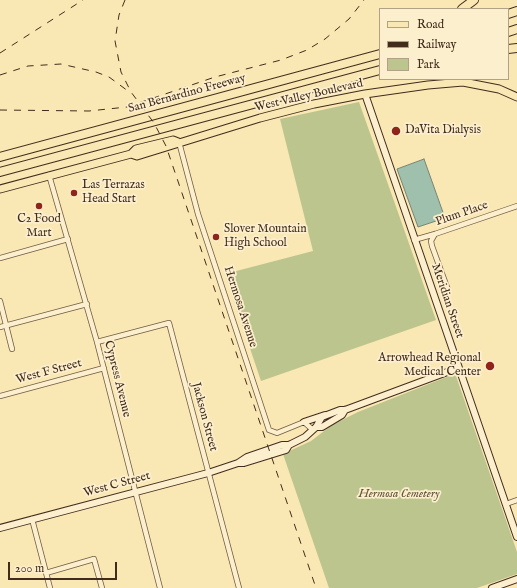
<!DOCTYPE html>
<html>
<head>
<meta charset="utf-8">
<style>
  body { margin:0 }
  #map { position:relative; width:517px; height:588px; overflow:hidden; background:#f9e7b4; font-family:"IM FELL English",serif }
  canvas { display:block }
  .legend { position:absolute; left:379px; top:8px; width:130px; height:72px; box-sizing:border-box; background:#fbefce; border:1px solid #b1a187; margin:0; padding:5px 7px; list-style:none; font-size:12px; color:#432b1c }
  .legend li { display:flex; align-items:center; gap:8px; height:20px }
  .legend b { width:20px; border:1px solid #b1a187 }
  .scale { position:absolute; left:8px; top:562px; width:109px; height:18px; box-sizing:border-box; border:2px solid #432b1c; border-top:0; padding-left:5px; font-size:12px; line-height:14px; white-space:nowrap; color:#432b1c; -webkit-text-stroke:3px #fbefce; paint-order:stroke }
</style>
</head>
<body>
<div id="map">
<canvas width="517" height="588"></canvas>
<ul class="legend">
<li><b style="height:5px;background:#f9e7b4"></b>Road</li>
<li><b style="height:5px;background:#432b1c"></b>Railway</li>
<li><b style="height:11px;background:#bdc58e"></b>Park</li>
</ul>
<div class="scale">200 m</div>
</div>
<script>
const ctx = document.querySelector('canvas').getContext('2d');
ctx.lineJoin = 'round';
function fill(path, color) {
  ctx.fillStyle = color;
  ctx.fill(path, 'evenodd');
}
function toPath(rows) {
  const path = new Path2D();
  for (const r of rows) {
    path.moveTo(r[0], r[1]);
    for (let i = 2; i < r.length; i += 2) path.lineTo(r[i], r[i + 1]);
  }
  return path;
}
function stroke(path, color, width, dash) {
  ctx.strokeStyle = color;
  ctx.lineWidth = width;
  ctx.lineCap = dash ? 'butt' : 'round';
  ctx.setLineDash(dash || []);
  ctx.stroke(path);
}
function label(font, color, halo, rows, align = 'center') {
  ctx.font = font + ' "IM FELL English",serif';
  ctx.lineWidth = 3.5;
  ctx.setLineDash([]);
  ctx.textBaseline = 'middle';
  ctx.strokeStyle = halo;
  ctx.fillStyle = color;
  for (const [text, x, y, turn = 0] of rows) {
    ctx.save();
    ctx.translate(x, y);
    ctx.rotate((+turn || 0) * Math.PI / 180);
    ctx.textAlign = isNaN(turn) ? turn : align;
    if (halo) ctx.strokeText(text, 0, 0);
    ctx.fillText(text, 0, 0);
    ctx.restore();
  }
}
const green = toPath([
  [359,102,436,320,261,381,225,274,313,251,280,119],
  [454,374,456,376,517,552,517,574,477,588,329,588,283,454,311,441,332,425,358,412]
]);
const water = toPath([
  [424,159,445,218,418,227,397,169,424,159]
]);
const street = toPath([
  [179,142,198,214,269,430,277,433,304,422,313,430],
  [49,175,97,342,160,588],
  [435,234,431,241,432,246,448,290],
  [414,240,435,234,517,206],
  [0,258,68,239],
  [0,301,12,349],
  [0,327,87,304],
  [97,342,169,323,239,588],
  [0,396,104,368],
  [506,504,517,500],
  [32,519,50,588],
  [46,573,94,559,102,588]
]);
const secondary = toPath([
  [365,94,517,537],
  [304,422,325,415],
  [316,427,322,427,342,415,345,410],
  [238,463,244,463,286,450,289,445],
  [0,528,208,473,238,463,247,457,282,445,289,445,305,437,316,427,322,417,327,415,340,410,345,410,458,368],
  [492,588,517,579]
]);
const primary = toPath([
  [131,154,137,156,260,118,314,104,365,94,428,85,463,82,499,89,517,97],
  [0,189,131,154,136,149,173,140,178,142]
]);
const highway = toPath([
  [462,9,474,0],
  [508,14,517,11],
  [508,32,517,29],
  [508,49,517,48],
  [0,157,380,54],
  [0,172,380,70]
]);
const rail = toPath([
  [125,0,119,15,115,41,121,72,131,92,154,123,166,146,316,588],
  [0,53,83,0],
  [0,75,28,66,61,64,96,72,109,77,128,91],
  [0,110,89,111,127,107,215,77,281,60,307,50,325,39,349,19,364,0]
]);
const markers = [
  [396,131,5,"#8f2418"],
  [74,193,4,"#8f2418"],
  [39,206,4,"#8f2418"],
  [216,237,4,"#8f2418"],
  [490,366,5,"#8f2418"]
];
const streetNames = [
  ["San Bernardino Freeway",187,94,-15],
  ["West Valley Boulevard",309,96,-13],
  ["Plum Place",462,214,-19],
  ["Meridian Street",447,301,71],
  ["Hermosa Avenue",240,307,72],
  ["West F Street",49,372,-15],
  ["Cypress Avenue",117,379,76],
  ["Jackson Street",204,417,75],
  ["West C Street",117,485,-15]
];
const poiNames = [
  ["DaVita Dialysis",405,131],
  ["Las Terrazas",82,186],
  ["Head Start",82,200],
  ["C2 Food",39,220,"center"],
  ["Mart",39,234,"center"],
  ["Slover Mountain",224,230],
  ["High School",224,244],
  ["Arrowhead Regional",481,359,"right"],
  ["Medical Center",481,373,"right"]
];
const parkNames = [
  ["Hermosa Cemetery",399,495]
];
fill(green, '#bdc58e');
fill(water, '#9ec0ad');
stroke(water, '#7a8473', 1);
stroke(street, '#705a42', 6);
stroke(secondary, '#432b1c', 8);
stroke(primary, '#432b1c', 9);
stroke(highway, '#432b1c', 10);
stroke(street, '#fbefce', 4.5);
stroke(secondary, '#fbefce', 6);
stroke(primary, '#f9e7b4', 7);
stroke(highway, '#f9e7b4', 8);
stroke(rail, '#432b1c', 1, [7, 7]);
for (const [x, y, r, color] of markers) {
  const dot = new Path2D();
  dot.arc(x, y, r, 0, 2 * Math.PI);
  ctx.fillStyle = color;
  ctx.fill(dot);
  stroke(dot, '#fbefce', 1.5);
}
label('12px', '#432b1c', '#fbefce', streetNames);
label('12px', '#432b1c', '#fbefce', poiNames, 'left');
label('italic 12px', '#625238', '#fbefce', parkNames);
</script>
</body>
</html>
